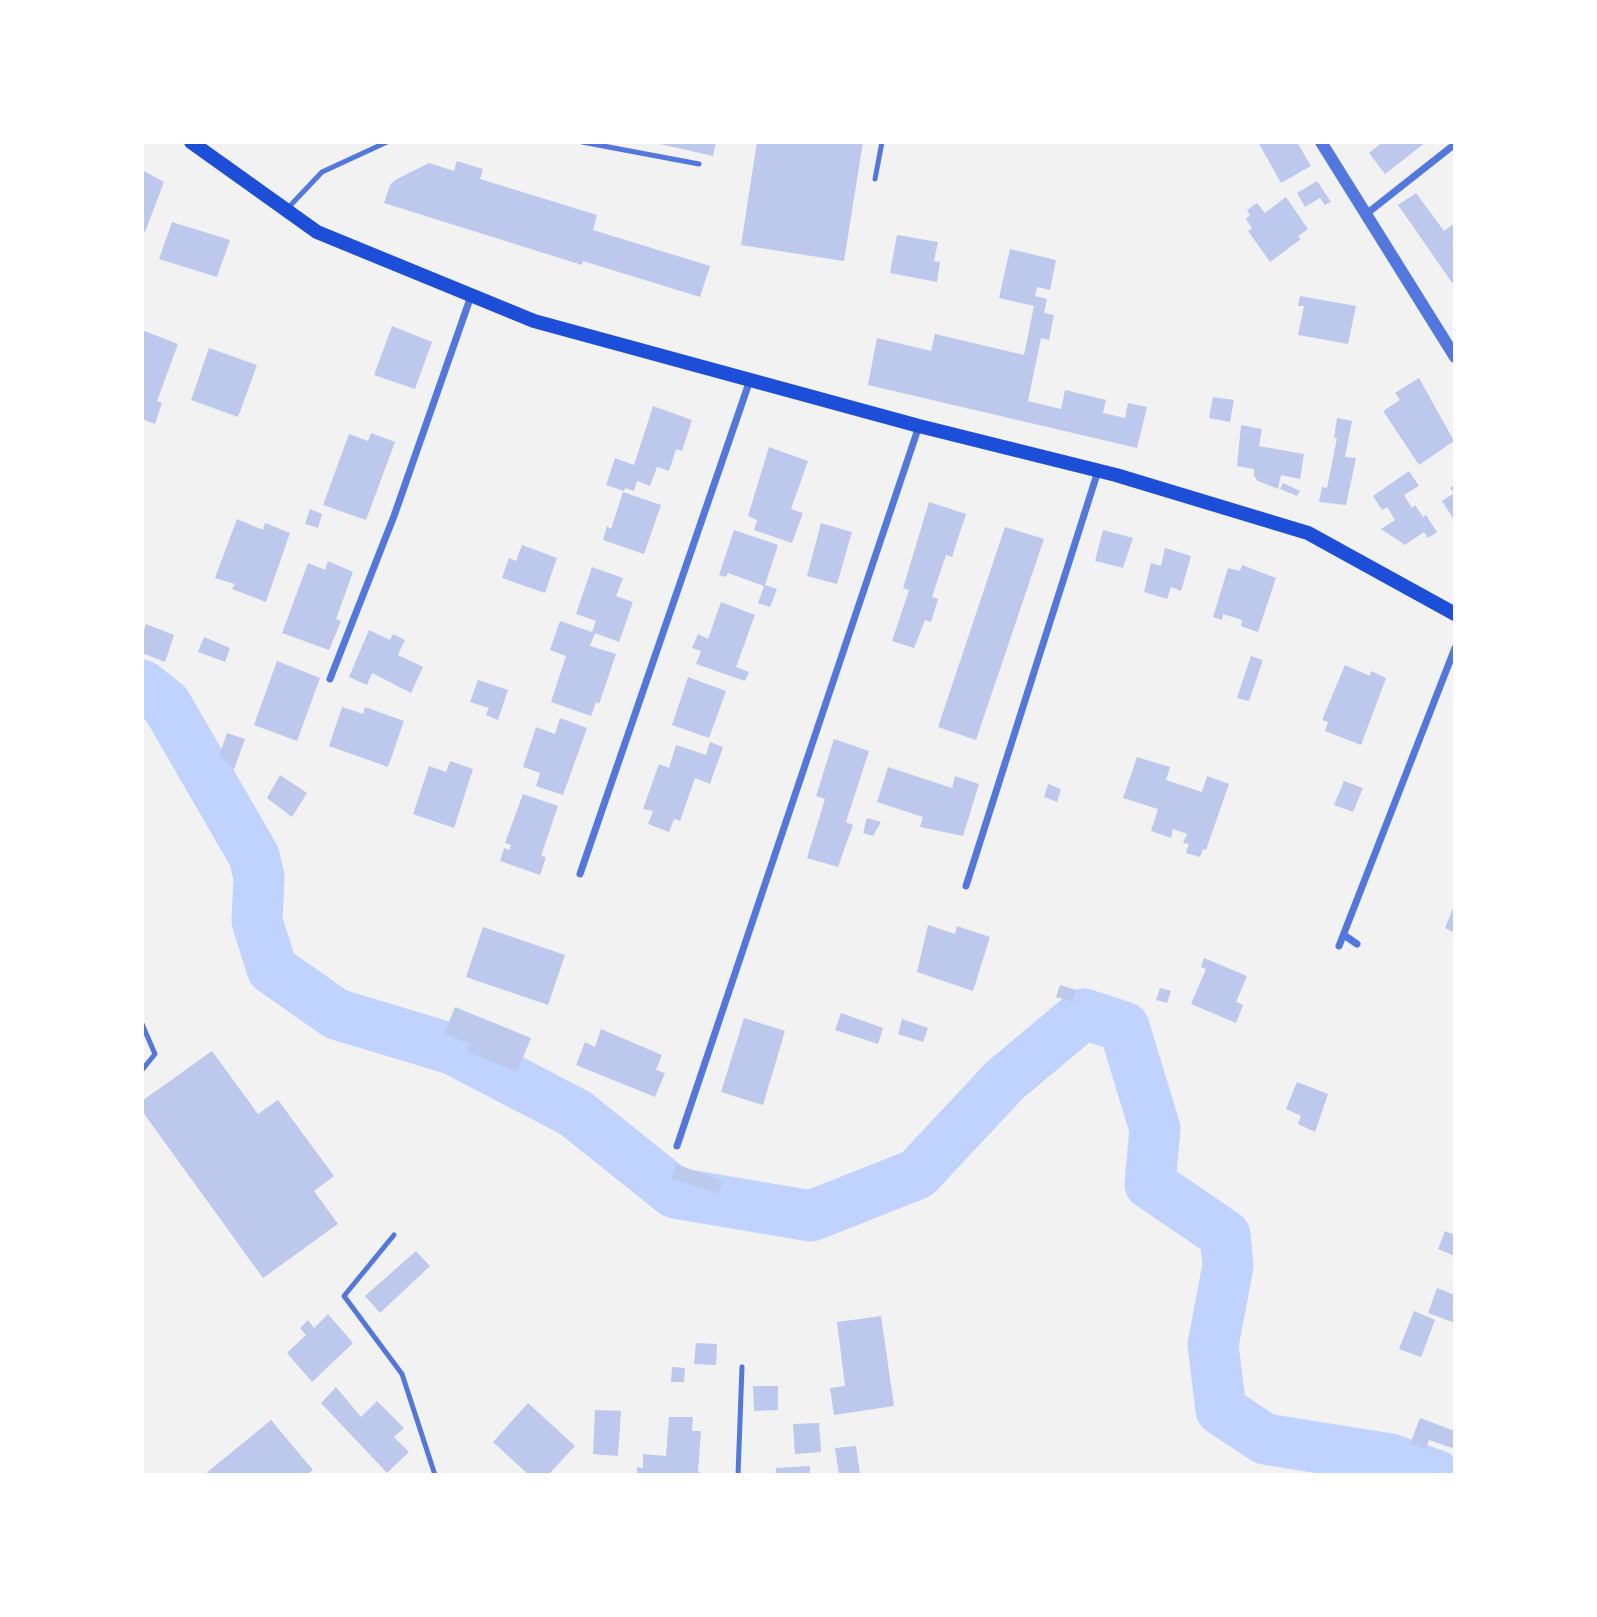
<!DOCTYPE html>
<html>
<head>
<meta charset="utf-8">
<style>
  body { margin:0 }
  #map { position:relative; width:1597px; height:1617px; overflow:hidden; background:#f2f2f2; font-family:Helvetica,sans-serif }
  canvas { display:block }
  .frame { position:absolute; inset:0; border:144px solid #fff; pointer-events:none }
</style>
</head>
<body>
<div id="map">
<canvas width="1597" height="1617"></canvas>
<div class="frame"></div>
</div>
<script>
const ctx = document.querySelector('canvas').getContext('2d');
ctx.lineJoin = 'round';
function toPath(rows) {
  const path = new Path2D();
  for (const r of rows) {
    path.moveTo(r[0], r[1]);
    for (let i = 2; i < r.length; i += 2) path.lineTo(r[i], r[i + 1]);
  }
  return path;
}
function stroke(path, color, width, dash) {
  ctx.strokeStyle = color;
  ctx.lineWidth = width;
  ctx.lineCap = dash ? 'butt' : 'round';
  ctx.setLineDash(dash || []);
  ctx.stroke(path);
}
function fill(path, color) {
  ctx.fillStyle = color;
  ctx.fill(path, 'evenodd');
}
const river = toPath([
  [142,685,166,704,254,856,259,877,257,921,272,969,336,1014,452,1049,575,1113,675,1193,811,1216,917,1174,1005,1080,1084,1014,1124,1027,1155,1129,1150,1184,1225,1235,1228,1266,1213,1345,1221,1410,1265,1439,1390,1459,1436,1475]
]);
const building = toPath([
  [651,142,716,142,713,156],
  [757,142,863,142,844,261,741,245],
  [1258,142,1297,142,1311,166,1281,183],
  [1383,142,1426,142,1385,174,1369,153],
  [457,161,483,169,480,179,597,215,593,230,710,266,700,297,583,261,582,265,384,203,390,185,395,180,429,163,454,171],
  [142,170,164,182,145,232,142,230],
  [1317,181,1331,202,1325,205,1320,198,1305,207,1297,193],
  [1416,193,1444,231,1455,223,1453,284,1398,205],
  [1286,197,1308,229,1298,236,1301,239,1270,262,1248,231,1252,228,1246,219,1250,215,1247,210,1257,203,1265,213],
  [172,222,230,240,217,277,159,259],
  [897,235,938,242,934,261,940,262,937,282,890,273],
  [1010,249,1056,260,1050,290,1037,287,1035,296,1047,299,1044,313,1054,315,1049,340,1041,338,1028,401,1061,409,1065,390,1106,400,1103,413,1125,418,1128,403,1147,407,1137,448,868,385,877,338,931,351,935,334,1024,355,1034,306,999,298],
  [1300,296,1356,306,1348,344,1298,335,1304,306,1298,306],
  [392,326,432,342,415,389,374,375],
  [142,330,178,344,157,401,162,403,155,424,142,419],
  [209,348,257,365,238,417,191,400],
  [1419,378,1454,441,1419,465,1383,411,1400,400,1395,393],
  [1213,397,1234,400,1230,422,1209,418],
  [653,406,692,420,682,451,676,449,669,471,657,467,650,486,637,481,634,491,625,488,624,491,606,485,615,458,634,465],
  [1337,418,1352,421,1345,457,1356,458,1346,505,1319,502,1322,487,1327,488,1337,438,1334,438],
  [1241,425,1262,429,1259,446,1304,454,1300,479,1281,475,1278,489,1258,481,1254,476,1254,469,1237,466],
  [371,433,395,442,366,520,323,505,349,434,368,441],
  [769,447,808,461,791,509,803,513,792,543,754,530,757,520,748,516],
  [1409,471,1419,486,1404,495,1412,508,1415,505,1423,517,1426,515,1437,532,1428,538,1424,532,1405,545,1381,529,1395,520,1387,507,1382,510,1373,496],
  [1283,483,1300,491,1297,496,1280,489],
  [1455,485,1455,521,1442,501,1454,493,1450,488],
  [623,492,661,505,644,554,603,540,607,526,611,529],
  [929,502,966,514,952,557,946,555,932,597,938,599,931,622,925,620,914,648,892,641,909,590,903,588],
  [310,509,322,514,318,528,305,524],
  [237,519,263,530,265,523,290,533,266,602,232,589,235,584,215,578],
  [821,523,852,532,837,584,807,576],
  [1005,527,1044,539,976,740,938,727],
  [734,530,778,545,765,585,777,589,770,607,758,603,764,586,728,573,726,577,719,575],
  [1103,530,1133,538,1123,568,1095,561],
  [522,545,557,558,545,593,502,578,509,558,516,561],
  [1165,548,1191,556,1181,591,1171,587,1167,599,1144,592,1151,563,1161,566],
  [328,561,353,572,336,619,341,621,329,650,282,633,308,563,325,570],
  [1242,565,1276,578,1258,632,1241,626,1242,620,1223,614,1222,620,1213,617,1228,568,1240,571],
  [592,567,623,578,616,596,633,602,619,642,595,633,590,646,616,654,599,704,596,702,591,716,551,702,566,656,550,650,560,621,592,632,596,621,576,614],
  [721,602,755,615,736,667,749,672,745,681,696,664,701,651,692,648,698,634,708,639],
  [146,624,174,635,165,662,142,653,142,636],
  [369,630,390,640,393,634,405,640,398,655,423,667,411,693,372,673,367,685,349,677],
  [204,637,230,648,225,662,198,652],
  [1251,656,1263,660,1249,701,1237,698],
  [277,661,320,678,297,741,254,725],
  [1345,665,1370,676,1371,671,1386,678,1361,745,1325,731,1328,722,1322,720],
  [688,677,726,691,709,738,672,725],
  [478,680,508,690,498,720,486,715,489,708,470,702],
  [342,707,363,714,365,707,404,721,388,767,329,746],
  [560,718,587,728,563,795,536,786,540,773,523,767,536,727,555,734],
  [227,733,245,739,234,769,219,756],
  [834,739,869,751,846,822,853,825,838,867,807,858,825,799,816,796],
  [710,742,723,747,710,784,695,778,680,821,674,819,669,832,648,824,653,811,643,809,659,764,669,768,676,745,706,755],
  [1137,757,1170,767,1166,780,1202,792,1207,776,1229,784,1206,850,1203,849,1200,857,1186,853,1189,844,1183,843,1187,834,1173,829,1171,838,1151,831,1158,809,1123,798],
  [450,761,473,769,454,828,413,814,429,766,446,772],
  [888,767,952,788,955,776,979,784,963,836,920,827,923,817,877,802],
  [280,775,307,793,292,817,267,798],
  [1344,781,1363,788,1353,812,1334,805],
  [1048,784,1061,789,1057,802,1044,797],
  [523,794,558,806,541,856,546,857,540,875,500,861,504,848,509,850,511,845,505,843],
  [867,818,881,822,873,836,863,833],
  [1455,903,1455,933,1445,928],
  [928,925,955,934,957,926,990,937,973,991,917,972],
  [483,927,565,955,548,1005,466,977],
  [1204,958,1247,976,1236,1002,1243,1005,1236,1023,1191,1004,1206,969,1201,967],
  [1060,985,1076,990,1073,1002,1056,997],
  [1160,988,1171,991,1167,1003,1156,1000],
  [455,1007,531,1038,517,1072,466,1051,469,1043,444,1034],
  [841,1013,883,1028,878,1044,835,1030],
  [744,1018,785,1031,763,1105,721,1092],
  [902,1019,928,1028,923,1042,898,1034],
  [601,1029,662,1055,656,1070,665,1073,655,1097,576,1065,585,1042,595,1047],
  [212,1051,258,1114,278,1100,334,1176,314,1191,338,1224,263,1278,142,1111,142,1101],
  [1297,1082,1328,1094,1315,1132,1298,1124,1301,1116,1286,1109],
  [676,1164,723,1181,719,1193,671,1179],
  [1445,1231,1455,1235,1455,1256,1438,1249],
  [416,1251,430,1266,380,1313,365,1296],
  [1437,1288,1455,1295,1455,1323,1428,1313],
  [1414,1311,1435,1320,1421,1357,1399,1349],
  [328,1314,353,1343,312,1382,287,1353,306,1335,300,1328,308,1320,314,1328],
  [881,1316,894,1406,834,1415,830,1388,845,1386,837,1322],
  [696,1343,717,1344,716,1365,694,1364],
  [672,1367,685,1368,684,1382,671,1382],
  [753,1386,778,1386,778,1410,754,1411],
  [336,1387,361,1417,377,1401,404,1428,394,1437,409,1452,387,1473,321,1403],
  [528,1403,575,1446,548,1475,529,1475,493,1442],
  [595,1410,621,1411,618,1456,593,1454],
  [669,1417,693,1417,692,1431,701,1431,698,1472,713,1475,637,1475,637,1467,643,1468,643,1454,666,1456],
  [1420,1418,1455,1431,1455,1449,1429,1440,1426,1449,1410,1444],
  [271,1420,313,1470,306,1475,204,1475],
  [819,1423,821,1452,795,1454,793,1424],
  [856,1446,860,1475,839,1475,835,1448],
  [810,1466,810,1475,776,1475,776,1468]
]);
const service = toPath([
  [582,142,699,164],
  [875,179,882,142],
  [287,209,322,172,387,142],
  [142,1024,155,1054,142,1070],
  [394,1235,344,1296,402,1374,435,1475],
  [738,1475,742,1367]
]);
const minor = toPath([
  [1365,215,1455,144],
  [330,679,394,516,471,296],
  [580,874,750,380],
  [966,886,1098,471],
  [1344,935,1357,944],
  [1339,946,1455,648],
  [677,1146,919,426]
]);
const tertiary = toPath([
  [1321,142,1455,357]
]);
const secondary = toPath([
  [191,142,317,232,534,321,919,426,1116,475,1308,533,1455,614]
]);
stroke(river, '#bfd3fe', 51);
fill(building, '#bdc9ec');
stroke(service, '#5277de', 5);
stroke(minor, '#5277de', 7);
stroke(tertiary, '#5277de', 12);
stroke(secondary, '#1d4ed8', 14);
</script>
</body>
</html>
